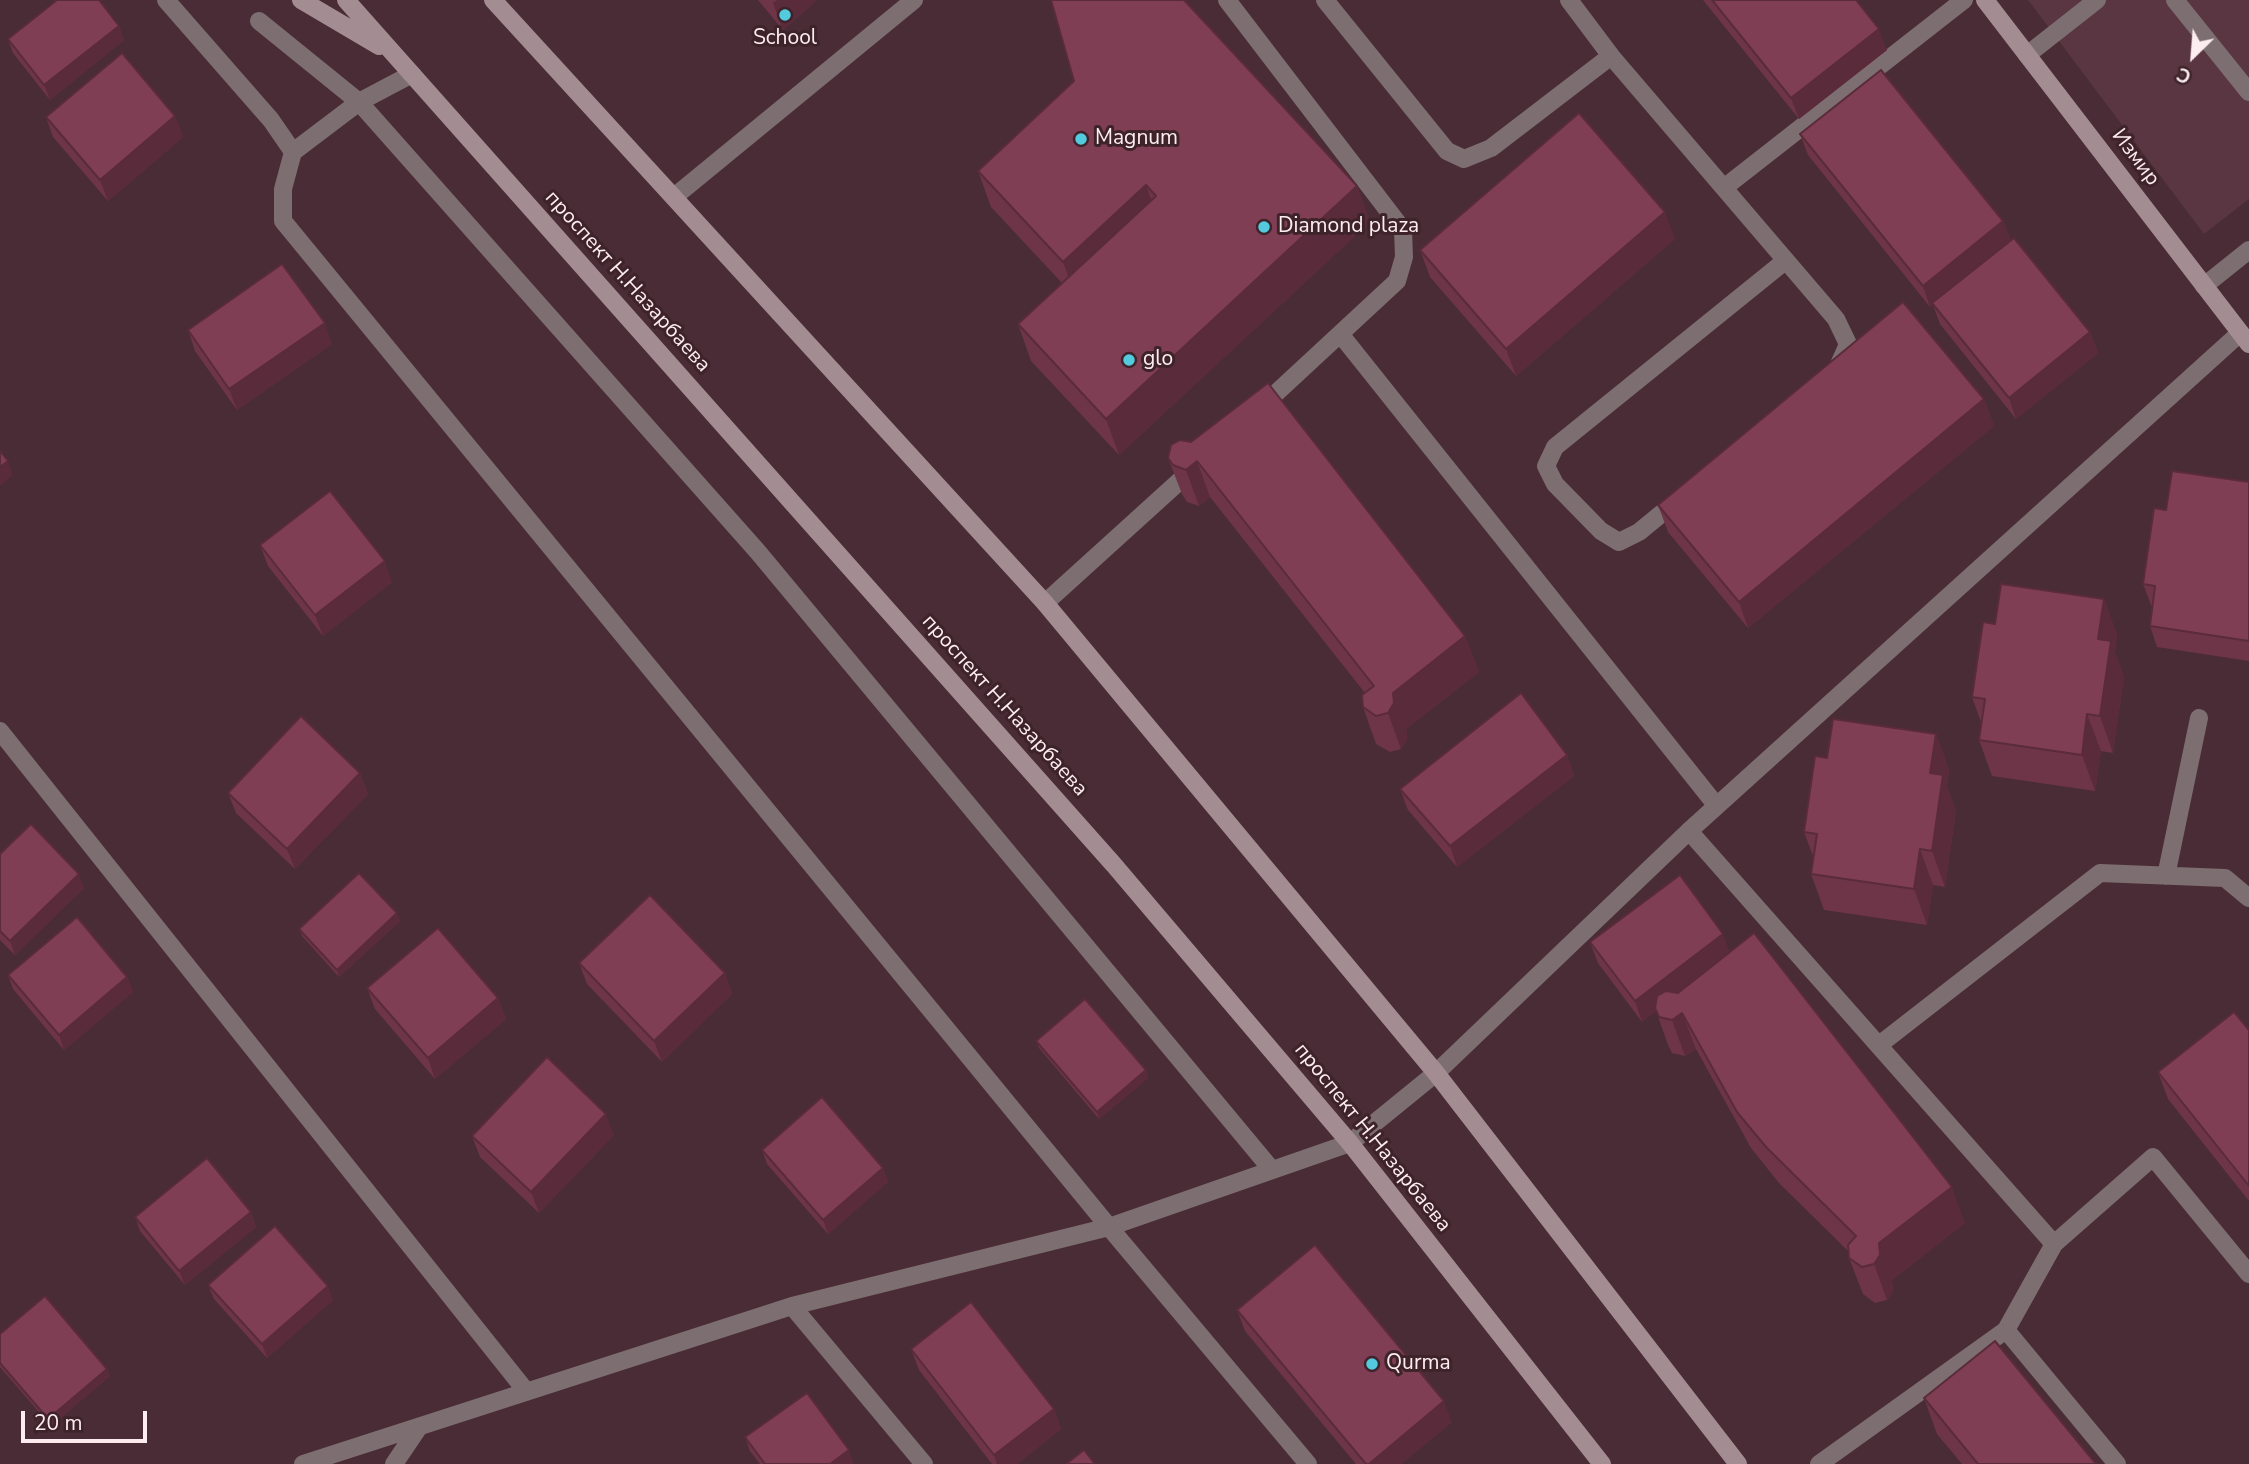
<!DOCTYPE html>
<html>
<head>
<meta charset="utf-8">
<style>
  body { margin:0 }
  #map { position:relative; width:2249px; height:1464px; overflow:hidden; background:#492c35; font-family:"Nunito Sans",sans-serif }
  canvas { display:block }
  .north { position:absolute; left:2158px; top:21px; width:70px; height:70px; -webkit-text-stroke:5px #3e232b; paint-order:stroke; rotate:205deg; font-size:19px; font-weight:700; line-height:28px; text-align:center; color:#fdedf1 }
  .north::after { content:''; display:block; margin:auto; width:24px; height:32px; background:#fdedf1; clip-path:polygon(50% 0,100% 100%,50% 72%,0 100%) }
  .scale { position:absolute; left:21px; top:1411px; width:126px; height:32px; box-sizing:border-box; border:4px solid #fdedf1; border-top:0; padding-left:9px; font-size:21px; line-height:24px; white-space:nowrap; color:#fdedf1; -webkit-text-stroke:5px #3e232b; paint-order:stroke }
</style>
</head>
<body>
<div id="map">
<canvas width="2249" height="1464"></canvas>
<div class="north">С</div>
<div class="scale">20 m</div>
</div>
<script>
const ctx = document.querySelector('canvas').getContext('2d');
ctx.lineJoin = 'round';
function fill(path, color) {
  ctx.fillStyle = color;
  ctx.fill(path, 'evenodd');
}
function toPath(rows) {
  const path = new Path2D();
  for (const r of rows) {
    path.moveTo(r[0], r[1]);
    for (let i = 2; i < r.length; i += 2) path.lineTo(r[i], r[i + 1]);
  }
  return path;
}
function stroke(path, color, width, dash) {
  ctx.strokeStyle = color;
  ctx.lineWidth = width;
  ctx.lineCap = dash ? 'butt' : 'round';
  ctx.setLineDash(dash || []);
  ctx.stroke(path);
}
function label(font, color, halo, rows, align = 'center') {
  ctx.font = font + ' "Nunito Sans",sans-serif';
  ctx.lineWidth = 6;
  ctx.setLineDash([]);
  ctx.textBaseline = 'middle';
  ctx.strokeStyle = halo;
  ctx.fillStyle = color;
  for (const [text, x, y, turn = 0] of rows) {
    ctx.save();
    ctx.translate(x, y);
    ctx.rotate((+turn || 0) * Math.PI / 180);
    ctx.textAlign = isNaN(turn) ? turn : align;
    if (halo) ctx.strokeText(text, 0, 0);
    ctx.fillText(text, 0, 0);
    ctx.restore();
  }
}
const built = toPath([
  [2028,0,2249,0,2249,199,2204,234]
]);
const lane = toPath([
  [1227,0,1403,230,1404,257,1397,281,1260,408],
  [1325,0,1447,151,1464,159,1491,148,1611,56],
  [1569,0,1611,56,1836,319,1848,344,1837,369],
  [2175,0,2249,92],
  [2027,55,2097,0],
  [1725,187,1964,0],
  [674,197,914,0],
  [2204,286,2249,250],
  [1341,335,1716,805],
  [1678,500,1639,532,1619,542,1601,531,1555,484,1546,466,1555,447,1785,261],
  [1045,603,1195,467],
  [1689,831,2054,1244,2006,1330,1819,1464],
  [2166,876,2199,718],
  [1879,1045,2100,873,2225,878,2249,898],
  [2054,1244,2153,1157,2249,1274],
  [2006,1330,2117,1464]
]);
const street = toPath([
  [166,0,271,120,293,152,283,189,283,221,1109,1227,1308,1464],
  [259,21,359,102,758,552,1272,1170],
  [293,152,359,102,412,74],
  [0,731,526,1391],
  [792,1306,924,1464],
  [303,1464,792,1306,1109,1227,1350,1143,1436,1073,1689,831,2240,333],
  [394,1464,419,1427]
]);
const secondary = toPath([
  [301,0,379,46],
  [346,0,1114,865,1350,1143,1602,1464],
  [493,0,1045,603,1436,1073,1738,1464],
  [1985,0,2249,344]
]);
const wall = toPath([
  [758,0,817,0,783,30],
  [1703,0,1856,0,1887,50,1799,119],
  [119,26,124,40,50,100,13,53,8,39],
  [175,116,183,137,108,201,53,137,46,117],
  [1800,134,2003,221,2011,241,2090,332,2098,353,2016,419,1940,324,1933,305,1930,307,1808,155],
  [978,171,1357,186,1370,222,1119,455,1031,361,1018,324,1062,283,991,207],
  [1675,239,1516,376,1430,277,1420,250],
  [188,330,332,344,237,410,195,351],
  [1984,399,1994,426,1748,628,1668,532,1658,505],
  [1171,445,1465,636,1479,672,1406,729,1407,740,1401,749,1390,752,1376,744,1363,707,1365,693,1210,497,1199,506,1187,502,1182,494,1168,458],
  [2249,482,2249,661,2157,647,2150,626,2153,605,2151,605,2143,584,2166,510],
  [260,545,392,582,323,636,268,566],
  [2104,599,2117,635,2115,652,2124,677,2113,753,2101,751,2095,791,1992,776,1979,740,1981,722,1972,697,1995,624],
  [1936,734,1949,770,1947,786,1956,811,1945,887,1933,885,1927,925,1824,910,1811,874,1813,856,1804,832,1827,758],
  [1567,755,1574,776,1457,867,1408,810,1400,789],
  [360,773,368,794,295,869,236,813,228,793],
  [0,854,84,888,15,955,0,940],
  [397,913,400,921,339,977,302,936,299,929],
  [1590,942,1730,952,1965,1223,1892,1280,1893,1291,1887,1300,1875,1303,1863,1294,1849,1258,1849,1252,1779,1183,1751,1148,1696,1049,1685,1056,1672,1053,1668,1045,1656,1011,1642,1022,1598,963],
  [579,963,725,973,732,994,662,1062,587,984],
  [8,975,127,977,133,992,64,1050,13,989],
  [367,988,498,998,506,1019,435,1079,375,1009],
  [2249,1030,2249,1201,2168,1099,2158,1072],
  [1036,1041,1146,1070,1148,1078,1099,1119,1039,1048],
  [614,1135,539,1213,480,1157,472,1136],
  [762,1150,883,1168,888,1182,828,1234,767,1164],
  [251,1212,256,1227,185,1285,140,1231,135,1217],
  [208,1285,333,1300,267,1358,214,1299],
  [1237,1310,1452,1422,1401,1464,1356,1464,1245,1331],
  [0,1334,107,1369,110,1376,51,1426,0,1367],
  [911,1349,1054,1409,1061,1429,1017,1464,992,1464,919,1370],
  [1924,1398,2096,1464,1962,1464,1937,1434],
  [745,1437,854,1464,760,1464,750,1451]
]);
const shadedWall = toPath([
  [777,0,817,0,783,30,773,3],
  [119,26,124,40,50,100,44,85],
  [1879,29,1887,50,1799,119,1791,98],
  [175,116,183,137,108,201,100,180],
  [1146,185,1159,222,1076,298,1063,262],
  [1357,186,1370,222,1119,455,1106,419],
  [1665,212,1675,239,1516,376,1506,349],
  [2003,221,2011,242,1930,307,1923,286],
  [325,323,332,344,237,410,229,389],
  [2090,332,2098,353,2016,419,2009,398],
  [1984,399,1994,426,1748,628,1739,602],
  [8,461,13,475,0,486,0,467],
  [1197,461,1210,497,1199,506,1186,470],
  [385,561,392,582,323,636,315,615],
  [2104,599,2117,635,2115,652,2124,677,2113,753,2100,716,2098,639],
  [1465,636,1479,672,1406,729,1407,740,1401,749,1388,713,1393,693],
  [2087,714,2101,751,2095,791,2082,755],
  [1936,734,1949,770,1947,786,1956,811,1945,887,1932,851,1930,773],
  [1567,755,1574,776,1457,867,1450,846],
  [360,773,368,794,295,869,287,849],
  [1920,849,1933,885,1927,925,1914,889],
  [79,874,84,888,15,955,10,941],
  [397,913,400,921,339,977,337,970],
  [1723,934,1731,955,1642,1022,1635,1001],
  [725,973,732,994,662,1062,654,1041],
  [127,977,133,992,64,1050,59,1035],
  [498,998,506,1019,435,1079,428,1058],
  [1682,1013,1696,1049,1685,1056,1672,1020],
  [1146,1070,1148,1078,1099,1119,1097,1112],
  [606,1114,614,1135,539,1213,531,1192],
  [883,1168,888,1182,828,1234,823,1220],
  [1952,1187,1965,1223,1892,1280,1893,1291,1887,1300,1874,1264,1879,1243],
  [251,1212,256,1227,185,1285,179,1271],
  [328,1286,333,1300,267,1358,262,1344],
  [107,1369,110,1376,51,1426,48,1419],
  [1444,1401,1452,1422,1401,1464,1369,1464],
  [1054,1409,1061,1429,1017,1464,997,1464,994,1455],
  [849,1450,854,1464,830,1464]
]);
const building = toPath([
  [57,0,99,0,119,26,44,85,8,39,57,0],
  [1051,0,1184,0,1357,186,1106,419,1018,324,1156,196,1146,185,1063,262,978,171,1074,81,1051,0],
  [1712,0,1856,0,1879,29,1791,98,1712,0],
  [122,53,175,116,100,180,46,117,122,53],
  [1881,70,2003,221,1923,286,1800,134,1881,70],
  [1579,113,1665,212,1506,349,1420,250,1579,113],
  [2014,238,2090,332,2009,398,1932,303,2014,238],
  [282,264,325,323,229,389,188,330,282,264],
  [1903,302,1984,399,1739,602,1658,505,1903,302],
  [1268,383,1465,636,1393,693,1394,703,1388,713,1376,716,1363,707,1362,695,1374,686,1197,461,1186,470,1173,465,1168,458,1171,445,1180,440,1191,442,1268,383],
  [0,451,8,461,0,467,0,451],
  [2172,471,2249,482,2249,641,2150,626,2155,586,2143,584,2154,508,2166,510,2172,471],
  [330,491,385,561,315,615,260,545,330,491],
  [2001,584,2104,599,2098,639,2111,641,2100,716,2087,714,2082,755,1979,740,1985,699,1972,697,1983,622,1995,624,2001,584],
  [1521,693,1567,755,1450,846,1400,789,1521,693],
  [301,716,360,773,287,849,228,793,301,716],
  [1833,719,1936,734,1930,773,1943,775,1932,851,1920,849,1914,889,1811,874,1817,834,1804,832,1815,756,1827,758,1833,719],
  [31,824,79,874,10,941,0,931,0,854,31,824],
  [359,873,397,913,337,970,299,929,359,873],
  [1680,875,1723,934,1635,1001,1590,942,1680,875],
  [650,895,725,973,654,1041,579,963,650,895],
  [77,917,127,977,59,1035,8,975,77,917],
  [438,928,498,998,428,1058,367,988,438,928],
  [1754,933,1952,1187,1879,1243,1880,1255,1874,1264,1862,1267,1849,1258,1848,1245,1856,1236,1766,1147,1737,1112,1682,1013,1672,1020,1659,1017,1655,1008,1657,996,1666,991,1678,993,1754,933],
  [1085,999,1146,1070,1097,1112,1036,1041,1085,999],
  [2234,1012,2249,1030,2249,1186,2158,1072,2234,1012],
  [547,1057,606,1114,531,1192,472,1136,547,1057],
  [822,1097,883,1168,823,1220,762,1150,822,1097],
  [207,1158,251,1212,179,1271,135,1217,207,1158],
  [275,1226,328,1286,262,1344,208,1285,275,1226],
  [1315,1245,1444,1401,1369,1464,1366,1464,1237,1310,1315,1245],
  [45,1296,107,1369,48,1419,0,1363,0,1334,45,1296],
  [971,1302,1054,1409,994,1455,911,1349,971,1302],
  [1995,1341,2096,1464,1978,1464,1924,1398,1995,1341],
  [807,1393,849,1450,830,1464,765,1464,745,1437,807,1393],
  [1084,1450,1095,1464,1066,1464,1084,1450]
]);
const markers = [
  [785,15,7,"#54cade"],
  [1081,139,7,"#54cade"],
  [1264,227,7,"#54cade"],
  [1129,360,7,"#54cade"],
  [1372,1364,7,"#54cade"]
];
const poiNames = [
  ["School",785,39,"center"],
  ["Magnum",1095,139],
  ["Diamond plaza",1278,227],
  ["glo",1143,360],
  ["Qurma",1386,1364]
];
const streetNames = [
  ["Измир",2135,158,53],
  ["проспект Н.Назарбаева",627,282,48],
  ["проспект Н.Назарбаева",1004,706,48],
  ["проспект Н.Назарбаева",1372,1138,51]
];
fill(built, '#593641');
stroke(lane, '#7d6e72', 18);
stroke(street, '#7d6e72', 18);
stroke(secondary, '#a48c93', 18);
fill(wall, '#6e3548');
fill(shadedWall, '#5a2b3b');
fill(building, '#803e54');
stroke(building, '#5a2b3b', 2);
for (const [x, y, r, color] of markers) {
  const dot = new Path2D();
  dot.arc(x, y, r, 0, 2 * Math.PI);
  ctx.fillStyle = color;
  ctx.fill(dot);
  stroke(dot, '#3e232b', 2.5);
}
label('21px', '#fdedf1', '#3e232b', poiNames, 'left');
label('21px', '#fdedf1', '#3e232b', streetNames);
</script>
</body>
</html>
